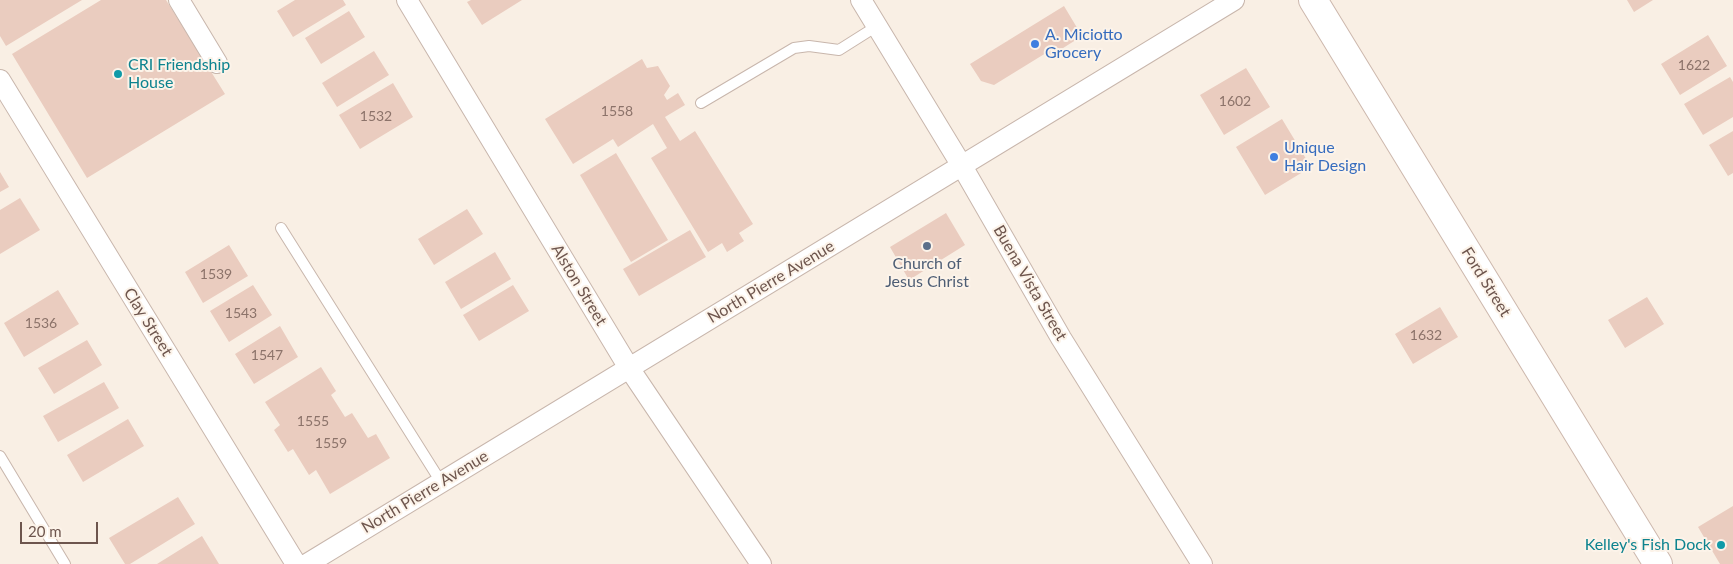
<!DOCTYPE html>
<html>
<head>
<meta charset="utf-8">
<style>
  body { margin:0 }
  #map { position:relative; width:1733px; height:564px; overflow:hidden; background:#f9efe4; font-family:Lato,sans-serif }
  canvas { display:block }
  .scale { position:absolute; left:20px; top:522px; width:78px; height:22px; box-sizing:border-box; border:2px solid #6d554d; border-top:0; padding-left:6px; font-size:15px; line-height:18px; white-space:nowrap; color:#6d554d; -webkit-text-stroke:4px #fcf3e9; paint-order:stroke }
</style>
</head>
<body>
<div id="map">
<canvas width="1733" height="564"></canvas>
<div class="scale">20 m</div>
</div>
<script>
const ctx = document.querySelector('canvas').getContext('2d');
ctx.lineJoin = 'round';
function fill(path, color) {
  ctx.fillStyle = color;
  ctx.fill(path, 'evenodd');
}
function toPath(rows) {
  const path = new Path2D();
  for (const r of rows) {
    path.moveTo(r[0], r[1]);
    for (let i = 2; i < r.length; i += 2) path.lineTo(r[i], r[i + 1]);
  }
  return path;
}
function stroke(path, color, width, dash) {
  ctx.strokeStyle = color;
  ctx.lineWidth = width;
  ctx.lineCap = dash ? 'butt' : 'round';
  ctx.setLineDash(dash || []);
  ctx.stroke(path);
}
function label(font, color, halo, rows, align = 'center') {
  ctx.font = font + ' Lato,sans-serif';
  ctx.lineWidth = 4;
  ctx.setLineDash([]);
  ctx.textBaseline = 'middle';
  ctx.strokeStyle = halo;
  ctx.fillStyle = color;
  for (const [text, x, y, turn = 0] of rows) {
    ctx.save();
    ctx.translate(x, y);
    ctx.rotate((+turn || 0) * Math.PI / 180);
    ctx.textAlign = isNaN(turn) ? turn : align;
    if (halo) ctx.strokeText(text, 0, 0);
    ctx.fillText(text, 0, 0);
    ctx.restore();
  }
}
const building = toPath([
  [0,0,82,0,6,46,0,36],
  [101,0,166,0,225,94,87,178,12,54],
  [295,0,343,0,346,5,293,37,277,11],
  [471,0,522,0,482,25,467,2],
  [1627,0,1653,0,1634,12],
  [1064,6,1082,36,1049,57,1046,53,994,85,981,81,970,64],
  [349,11,365,37,321,64,305,38],
  [1708,35,1727,66,1680,95,1661,64],
  [374,51,389,75,337,107,322,83],
  [642,59,647,68,658,66,670,86,664,95,667,100,678,93,685,105,665,117,680,141,695,131,753,224,739,233,744,241,727,252,722,243,708,252,651,158,667,148,653,124,618,147,613,139,573,164,545,119],
  [1246,68,1270,107,1224,135,1200,95],
  [1730,77,1733,82,1733,117,1703,135,1684,104],
  [393,83,413,117,360,149,339,115],
  [1282,119,1311,167,1265,195,1236,147],
  [1733,131,1733,173,1728,176,1709,145],
  [616,153,668,240,631,262,580,175],
  [0,172,9,187,0,192],
  [20,198,40,230,0,254,0,210],
  [467,209,483,234,434,265,418,239],
  [946,213,965,245,909,280,890,247],
  [690,230,706,257,639,296,623,269],
  [229,245,248,276,203,303,185,272],
  [495,252,511,279,461,309,445,282],
  [253,285,272,315,229,342,210,311],
  [513,285,529,311,479,341,463,315],
  [58,290,79,324,24,357,4,323],
  [1647,297,1664,324,1625,348,1608,320],
  [1440,307,1458,337,1413,364,1395,334],
  [280,326,298,357,254,384,235,354],
  [87,340,102,365,54,394,38,368],
  [321,367,336,391,331,395,345,417,352,413,368,438,376,434,390,458,330,494,316,470,309,475,293,449,288,452,274,430,280,425,265,402],
  [104,382,119,408,58,442,43,416],
  [128,419,144,446,83,482,67,455],
  [178,497,195,524,130,564,125,564,109,538],
  [1733,506,1733,564,1720,564,1698,527],
  [202,536,219,564,157,564]
]);
const lane = toPath([
  [701,103,794,48,809,46,839,50,877,26],
  [281,228,441,482],
  [0,456,65,564]
]);
const street = toPath([
  [179,0,217,63],
  [407,0,629,368,761,564],
  [861,0,962,166,1061,338,1202,564],
  [0,80,296,564],
  [307,564,1234,0]
]);
const secondary = toPath([
  [1313,0,1658,564]
]);
const markers = [
  [1035,44,5,"#3f7fe0"],
  [118,74,5,"#0f9aa8"],
  [1274,157,5,"#3f7fe0"],
  [927,246,5,"#5c6f8a"],
  [1721,545,5,"#0f9aa8"]
];
const numberNames = [
  ["1622",1694,65],
  ["1602",1235,101],
  ["1558",617,111],
  ["1532",376,116],
  ["1539",216,274],
  ["1543",241,313],
  ["1536",41,323],
  ["1632",1426,335],
  ["1547",267,355],
  ["1555",313,421],
  ["1559",331,443]
];
const shopNames = [
  ["A. Miciotto",1045,35],
  ["Grocery",1045,53],
  ["Unique",1284,148],
  ["Hair Design",1284,166]
];
const cultureNames = [
  ["CRI Friendship",128,65],
  ["House",128,83],
  ["Kelley's Fish Dock",1711,545,"right"]
];
const serviceNames = [
  ["Church of",927,264],
  ["Jesus Christ",927,282]
];
const streetNames = [
  ["North Pierre Avenue",771,282,-31],
  ["Ford Street",1486,282,58],
  ["Buena Vista Street",1030,283,60],
  ["Alston Street",579,285,59],
  ["Clay Street",148,322,58],
  ["North Pierre Avenue",425,492,-31]
];
fill(building, '#eaccbf');
stroke(lane, '#c8b6ac', 12);
stroke(street, '#c8b6ac', 22);
stroke(secondary, '#cdb8ad', 30);
stroke(lane, '#fff', 10);
stroke(street, '#fff', 20);
stroke(secondary, '#fff', 28);
for (const [x, y, r, color] of markers) {
  const dot = new Path2D();
  dot.arc(x, y, r, 0, 2 * Math.PI);
  ctx.fillStyle = color;
  ctx.fill(dot);
  stroke(dot, '#fcf3e9', 2);
}
label('14px', '#8c736a', null, numberNames);
label('16px', '#366cbe', '#fcf3e9', shopNames, 'left');
label('16px', '#0d838f', '#fcf3e9', cultureNames, 'left');
label('16px', '#4e5e75', '#fcf3e9', serviceNames);
label('16px', '#6d554d', '#fcf3e9', streetNames);
</script>
</body>
</html>
